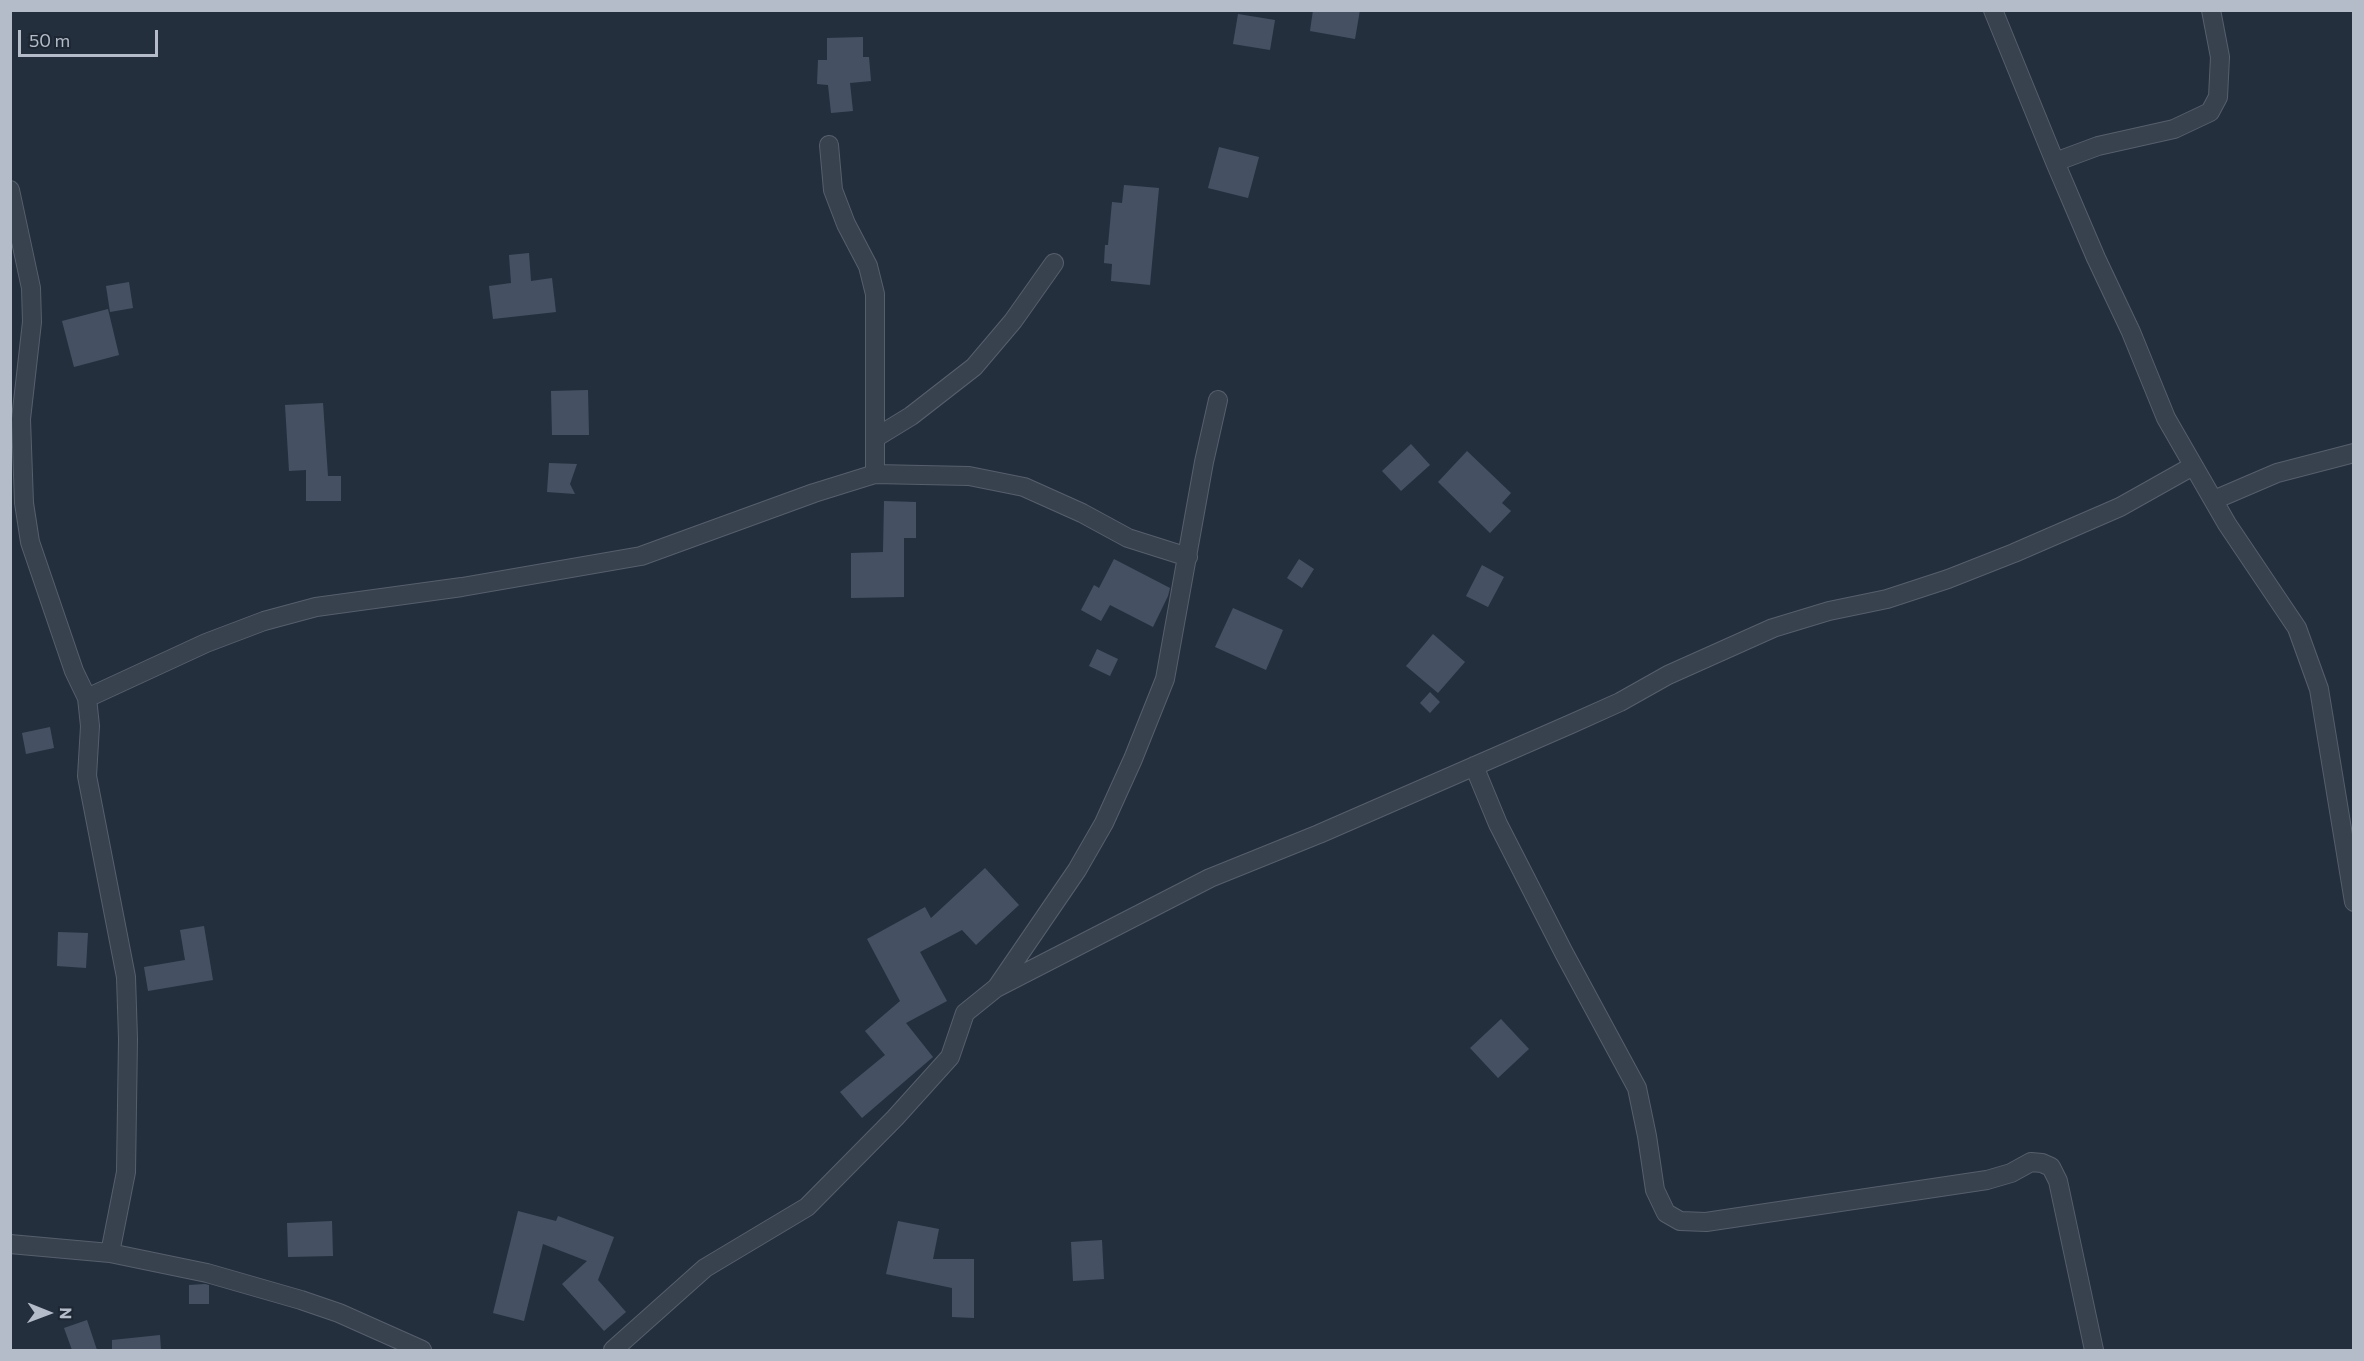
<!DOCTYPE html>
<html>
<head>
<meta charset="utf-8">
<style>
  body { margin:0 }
  #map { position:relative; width:2364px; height:1361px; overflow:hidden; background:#242f3e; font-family:Commissioner,sans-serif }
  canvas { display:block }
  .frame { position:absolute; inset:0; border:12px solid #b4bcc9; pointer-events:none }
  .north { position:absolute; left:18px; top:1283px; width:60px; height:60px; -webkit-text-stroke:4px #1d2633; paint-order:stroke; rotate:91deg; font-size:16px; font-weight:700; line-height:24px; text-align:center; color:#b4bcc9 }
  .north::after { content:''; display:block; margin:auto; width:21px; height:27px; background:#b4bcc9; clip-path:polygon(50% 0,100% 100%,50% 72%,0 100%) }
  .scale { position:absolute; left:18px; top:30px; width:140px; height:27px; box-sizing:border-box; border:3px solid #b4bcc9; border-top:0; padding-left:8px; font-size:18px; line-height:21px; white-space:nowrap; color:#b4bcc9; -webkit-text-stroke:4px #1d2633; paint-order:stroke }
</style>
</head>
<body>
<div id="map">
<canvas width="2364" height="1361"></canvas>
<div class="frame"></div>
<div class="north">N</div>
<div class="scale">50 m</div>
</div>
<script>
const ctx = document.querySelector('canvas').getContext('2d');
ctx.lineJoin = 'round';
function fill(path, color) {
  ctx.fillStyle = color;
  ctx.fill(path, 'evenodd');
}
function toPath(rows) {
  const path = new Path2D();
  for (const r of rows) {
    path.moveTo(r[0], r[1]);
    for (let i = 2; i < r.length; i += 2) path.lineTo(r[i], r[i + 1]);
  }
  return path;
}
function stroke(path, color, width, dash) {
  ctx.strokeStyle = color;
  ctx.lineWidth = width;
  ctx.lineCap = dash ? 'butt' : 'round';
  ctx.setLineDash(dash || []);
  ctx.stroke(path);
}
const building = toPath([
  [1313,10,1360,10,1355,39,1310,31],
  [1238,14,1275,20,1270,50,1233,44],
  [863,37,863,57,869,57,871,81,850,83,853,111,831,113,828,85,817,84,818,60,827,60,827,38],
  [1219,147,1259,157,1248,198,1208,188],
  [1124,185,1159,188,1150,285,1111,281,1112,264,1104,263,1105,245,1108,245,1112,202,1122,203],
  [529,253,531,281,552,278,556,312,493,319,489,286,511,283,509,255],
  [129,282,133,308,110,312,106,286],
  [108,309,119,355,74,367,62,321],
  [588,390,589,435,552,435,551,391],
  [323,403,328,476,341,476,341,501,306,501,306,470,289,471,285,405],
  [1411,444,1430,465,1401,491,1382,471],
  [1467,451,1511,493,1502,503,1511,511,1490,533,1438,482],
  [549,463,577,464,570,484,575,494,547,492],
  [884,501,916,502,916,538,904,538,904,597,851,598,851,553,883,552],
  [1114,559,1170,588,1168,596,1153,627,1110,605,1101,621,1081,610,1094,585,1099,588],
  [1299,559,1314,569,1302,588,1287,578],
  [1482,565,1504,577,1488,607,1466,596],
  [1233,608,1283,630,1266,670,1215,647],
  [1433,634,1465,662,1438,693,1406,666],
  [1097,649,1118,659,1110,676,1089,666],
  [1430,692,1440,702,1430,713,1420,703],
  [50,727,54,748,26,754,22,733],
  [985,868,1019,905,976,945,962,930,920,952,947,1001,906,1023,933,1057,862,1118,840,1092,885,1055,865,1031,900,1001,867,939,925,907,931,918],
  [204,926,213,980,148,991,144,967,185,960,180,930],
  [58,932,88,933,86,968,57,966],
  [1501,1019,1529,1049,1498,1078,1470,1048],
  [518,1211,556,1221,558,1216,614,1237,598,1280,626,1312,604,1331,562,1284,587,1261,543,1244,524,1321,493,1313],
  [332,1221,333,1256,288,1257,287,1223],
  [898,1221,939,1229,933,1259,974,1259,974,1318,952,1317,952,1288,886,1274],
  [1102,1240,1104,1279,1073,1281,1071,1242],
  [205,1284,209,1285,209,1304,189,1304,189,1285],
  [87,1320,97,1350,72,1350,64,1328],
  [160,1335,161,1350,112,1350,112,1340]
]);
const minor = toPath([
  [1993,10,2055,162,2096,258,2131,332,2166,418,2227,524,2297,628,2319,689,2354,902],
  [829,145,833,190,846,224,868,266,875,294,875,474],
  [2055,162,2098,146,2174,129,2210,112,2218,97,2220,57,2211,10],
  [10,190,31,288,32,322,21,419,24,503,30,542,74,671,87,698,90,726,87,776,126,977,128,1039,126,1172,110,1253],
  [875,438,911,416,974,367,1013,321,1054,263],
  [2214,500,2277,473,2354,453],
  [87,698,206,643,264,621,316,607,462,587,641,556,814,493,875,474,969,476,1024,487,1082,513,1128,538,1188,557],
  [1474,766,1498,824,1564,953,1637,1088,1647,1136,1655,1190,1666,1213,1680,1221,1706,1222,1987,1180,2011,1173,2031,1162,2042,1163,2051,1167,2058,1181,2094,1350],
  [997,987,1077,870,1104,823,1133,759,1165,679,1204,462,1218,400],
  [10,1244,110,1253,207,1273,301,1300,339,1313,422,1350],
  [613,1350,705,1268,807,1207,895,1118,950,1057,965,1013,996,988,1210,878,1319,834,1571,724,1620,702,1668,675,1773,628,1829,611,1887,599,1948,579,2014,553,2120,507,2193,466]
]);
fill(building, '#455162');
stroke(minor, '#565f6c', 20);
stroke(minor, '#38414e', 18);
</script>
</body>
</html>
